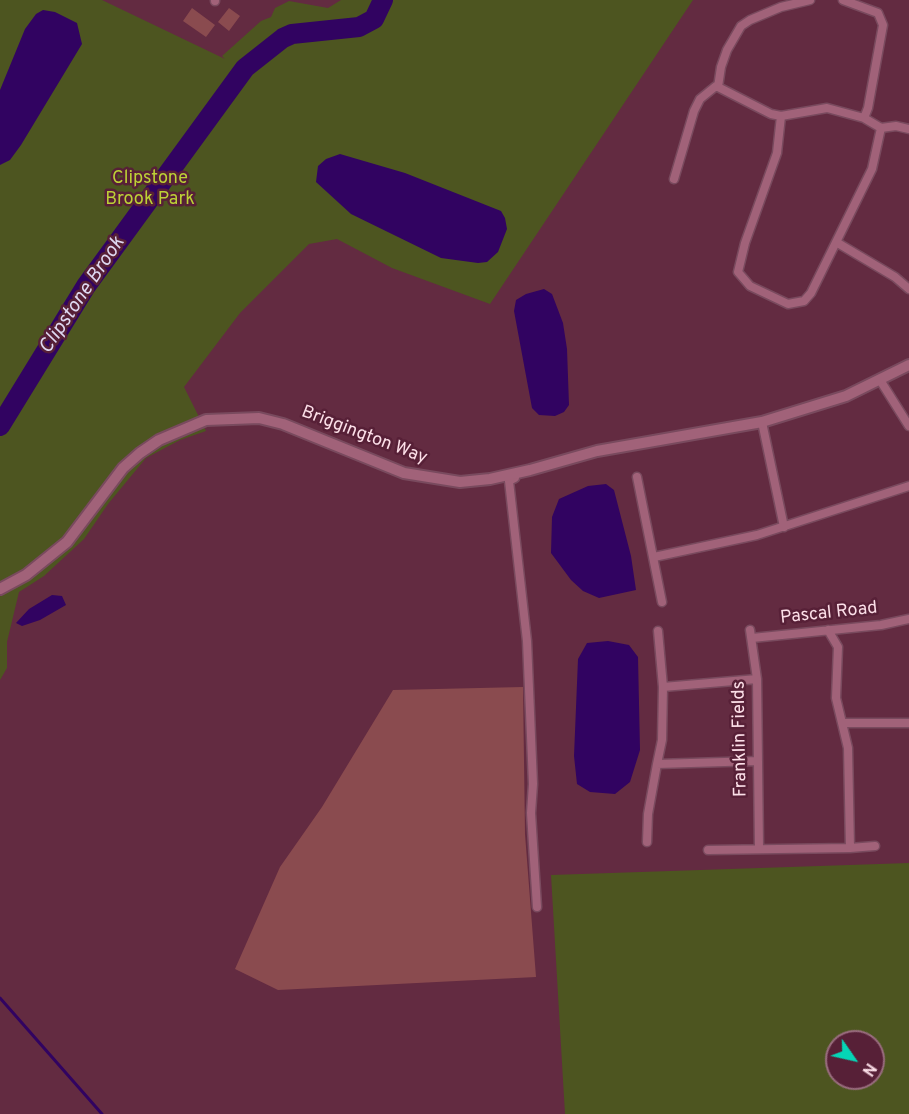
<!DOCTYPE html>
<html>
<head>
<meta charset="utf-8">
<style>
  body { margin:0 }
  #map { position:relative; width:909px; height:1114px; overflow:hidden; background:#632b41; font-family:Overpass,sans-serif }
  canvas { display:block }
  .north { position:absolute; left:825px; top:1030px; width:60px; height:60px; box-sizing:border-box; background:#572037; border:2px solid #996c7e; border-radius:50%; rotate:124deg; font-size:16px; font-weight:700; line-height:24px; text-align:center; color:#fcdfe8 }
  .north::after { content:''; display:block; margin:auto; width:21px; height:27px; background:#05d5b6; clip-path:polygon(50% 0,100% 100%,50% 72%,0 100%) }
</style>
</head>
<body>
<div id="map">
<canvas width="909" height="1114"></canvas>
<div class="north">N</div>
</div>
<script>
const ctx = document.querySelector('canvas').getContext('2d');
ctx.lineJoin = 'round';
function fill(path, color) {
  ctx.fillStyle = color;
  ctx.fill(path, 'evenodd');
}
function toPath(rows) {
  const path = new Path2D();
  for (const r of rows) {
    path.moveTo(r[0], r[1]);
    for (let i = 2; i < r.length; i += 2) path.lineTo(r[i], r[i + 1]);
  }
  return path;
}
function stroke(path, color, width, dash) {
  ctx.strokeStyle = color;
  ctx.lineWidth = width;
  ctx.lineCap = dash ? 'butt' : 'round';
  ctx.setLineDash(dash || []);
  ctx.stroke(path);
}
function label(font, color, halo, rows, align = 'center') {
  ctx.font = font + ' Overpass,sans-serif';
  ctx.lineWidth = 5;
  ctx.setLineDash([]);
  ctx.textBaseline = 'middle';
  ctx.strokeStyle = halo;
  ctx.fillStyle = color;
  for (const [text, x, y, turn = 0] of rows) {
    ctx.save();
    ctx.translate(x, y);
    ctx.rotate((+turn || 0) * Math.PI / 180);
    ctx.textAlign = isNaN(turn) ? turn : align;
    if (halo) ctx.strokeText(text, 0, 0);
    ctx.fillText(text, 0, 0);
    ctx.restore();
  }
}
const green = toPath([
  [0,0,102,0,225,59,222,56,261,21,271,17,275,8,289,1,328,8,341,0,380,0,372,16,358,25,291,31,282,35,243,67,245,68,292,34,359,27,374,19,383,0,693,0,490,304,392,268,337,239,309,244,240,313,184,387,206,431,180,440,146,458,108,504,84,539,44,576,19,592,7,642,7,668,0,680],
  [909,863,909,1114,565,1114,551,875],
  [837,1042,873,1042,873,1078,837,1078]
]);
const water = toPath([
  [43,10,55,12,77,23,82,44,21,145,10,160,0,165,0,90,25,29,36,14],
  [340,154,405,173,501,211,505,218,507,229,498,252,487,262,478,263,441,258,351,214,316,182,318,166,326,159],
  [544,289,552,294,563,323,567,349,569,405,564,412,555,416,539,415,532,408,514,311,516,300,526,294],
  [606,484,614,490,631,556,636,590,599,598,583,591,571,580,551,553,552,517,559,499,588,486],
  [52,595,62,596,66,605,40,620,22,626,16,623,29,609],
  [608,641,629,645,638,657,640,750,630,782,615,794,590,792,577,784,574,756,578,659,587,643]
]);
const stream = toPath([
  [0,998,102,1114]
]);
const river = toPath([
  [0,426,86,286,245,68,283,38,292,34,359,27,374,19,383,0]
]);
const building = toPath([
  [192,8,215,25,206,37,183,21],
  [229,8,240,16,229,31,218,22],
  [523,687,525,834,536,977,278,990,235,969,280,867,322,807,393,690]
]);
const minor = toPath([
  [843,0,878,13,883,25,868,108,864,118],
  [215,1,215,0],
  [718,87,721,67,727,50,741,26,750,20,781,7,810,0],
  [781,116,777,153,745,243,738,272,750,286,788,304,804,301,811,293,872,169,881,128],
  [674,179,694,111,700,99,716,86,771,114,781,116,827,108,864,118,881,128,896,126,909,129],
  [836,242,895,277,909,289],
  [880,380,909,426],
  [762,422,784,527],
  [515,473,515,478,509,481,527,641,533,784,531,813,537,907],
  [637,477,662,602],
  [654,557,757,535,909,486],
  [750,630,757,679,759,848],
  [828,630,838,647,836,698,842,723],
  [658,631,663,687],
  [752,638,881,625,909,619],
  [757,679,663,687,662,740,657,764,758,761],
  [647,842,648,814,657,764],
  [850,848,875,846],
  [708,850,850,848,848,748,842,723,909,723]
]);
const tertiary = toPath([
  [0,589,26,575,67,542,123,468,140,453,159,440,206,420,259,418,283,424,404,473,460,482,490,479,530,470,597,451,762,422,846,396,909,365]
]);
const parkNames = [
  ["Clipstone",150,179],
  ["Brook Park",150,200]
];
const streetNames = [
  ["Briggington Way",364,436,21],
  ["Pascal Road",829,614,-6],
  ["Franklin Fields",741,739,-91]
];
const waterNames = [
  ["Clipstone Brook",83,296,-56]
];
fill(green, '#4d5520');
fill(water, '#310361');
stroke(stream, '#310361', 3);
stroke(river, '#310361', 20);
fill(building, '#8a4b4f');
stroke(minor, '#794a5e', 11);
stroke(tertiary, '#794a5e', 14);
stroke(minor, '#a16279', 8);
stroke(tertiary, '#a16279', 10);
label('18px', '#bcd136', '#572037', parkNames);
label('18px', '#fcdfe8', '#572037', streetNames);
label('italic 20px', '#ded8f1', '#572037', waterNames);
</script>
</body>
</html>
